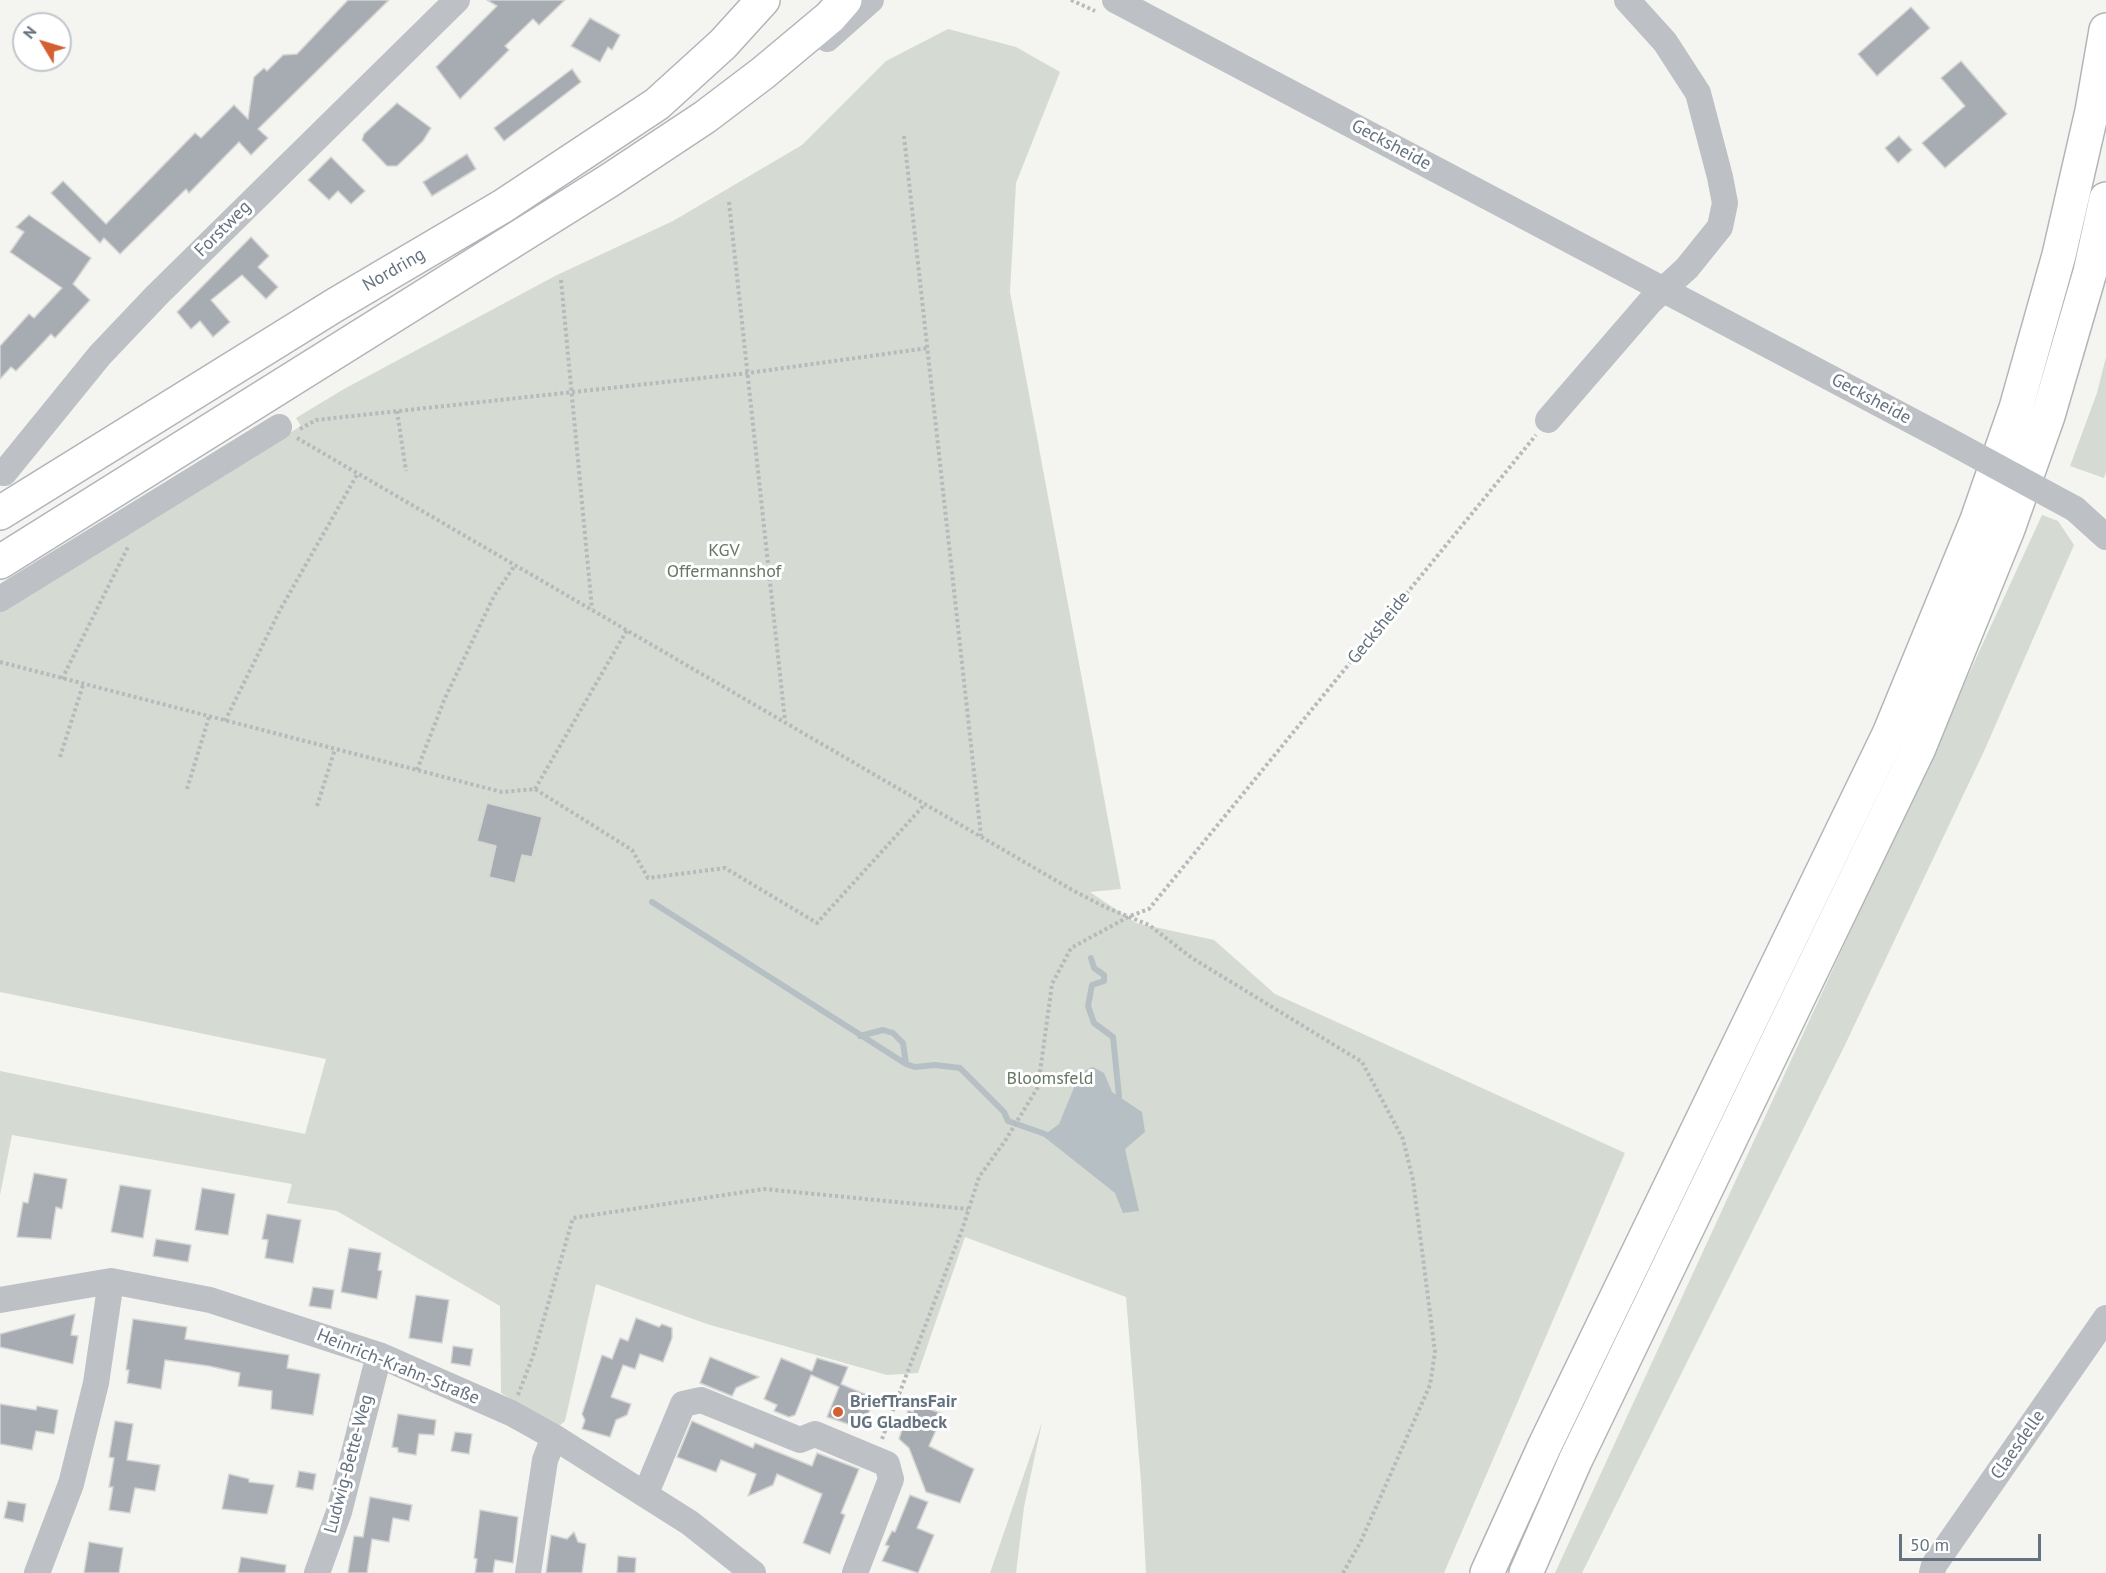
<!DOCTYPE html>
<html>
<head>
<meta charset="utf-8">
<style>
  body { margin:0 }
  #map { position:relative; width:2106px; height:1573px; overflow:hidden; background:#f4f4f0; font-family:"PT Sans",sans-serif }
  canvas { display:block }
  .north { position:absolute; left:12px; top:12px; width:60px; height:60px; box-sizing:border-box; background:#fff; border:2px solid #c1c7cc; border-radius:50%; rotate:308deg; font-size:16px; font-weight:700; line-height:24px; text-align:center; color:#65727f }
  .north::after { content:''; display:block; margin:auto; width:21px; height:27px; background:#d45f31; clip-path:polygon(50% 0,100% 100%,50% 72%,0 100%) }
  .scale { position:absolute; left:1899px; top:1534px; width:142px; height:27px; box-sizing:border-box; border:3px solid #65727f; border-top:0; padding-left:8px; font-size:18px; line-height:21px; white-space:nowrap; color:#65727f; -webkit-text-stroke:4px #fff; paint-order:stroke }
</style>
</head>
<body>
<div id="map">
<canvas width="2106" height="1573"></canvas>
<div class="north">N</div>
<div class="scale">50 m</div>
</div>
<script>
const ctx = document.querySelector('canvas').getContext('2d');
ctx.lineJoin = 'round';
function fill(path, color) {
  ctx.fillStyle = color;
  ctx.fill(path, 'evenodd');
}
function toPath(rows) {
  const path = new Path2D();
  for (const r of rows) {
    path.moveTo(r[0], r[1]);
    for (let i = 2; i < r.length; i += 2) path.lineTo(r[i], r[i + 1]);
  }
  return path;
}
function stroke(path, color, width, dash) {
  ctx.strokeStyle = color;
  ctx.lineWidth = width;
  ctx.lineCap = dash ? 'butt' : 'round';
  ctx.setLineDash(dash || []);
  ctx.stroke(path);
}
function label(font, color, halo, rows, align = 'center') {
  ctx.font = font + ' "PT Sans",sans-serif';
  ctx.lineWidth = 6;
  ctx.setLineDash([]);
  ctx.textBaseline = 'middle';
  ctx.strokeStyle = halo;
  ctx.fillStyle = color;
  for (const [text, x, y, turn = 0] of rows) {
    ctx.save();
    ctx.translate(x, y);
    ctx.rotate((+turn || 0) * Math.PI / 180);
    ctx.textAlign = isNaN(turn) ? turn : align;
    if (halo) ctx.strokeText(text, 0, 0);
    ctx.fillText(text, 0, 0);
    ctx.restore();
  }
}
const green = toPath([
  [948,29,1016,47,1060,72,1016,183,1010,292,1121,889,1090,892,1136,923,1214,940,1275,994,1625,1153,1444,1573,1146,1573,1141,1482,1126,1297,965,1237,918,1373,887,1375,707,1324,596,1284,565,1421,558,1427,501,1393,500,1306,337,1211,287,1203,292,1184,12,1135,0,1195,0,1071,305,1134,326,1059,0,992,0,609,301,426,296,418,344,389,557,275,673,221,802,145,886,61],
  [2106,357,2106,472,2104,478,2070,466,2097,393],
  [2042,515,2058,521,2074,545,1985,749,1844,1047,1582,1573,1555,1573],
  [1042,1422,1024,1507,1016,1573,990,1573]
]);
const water = toPath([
  [1093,1067,1104,1073,1112,1092,1142,1112,1145,1132,1125,1149,1139,1211,1123,1213,1115,1193,1043,1136,1059,1124,1080,1073]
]);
const stream = toPath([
  [652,902,906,1064,915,1067,935,1065,960,1068,1004,1112,1008,1121,1045,1134],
  [1091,958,1094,968,1104,975,1104,981,1092,985,1088,1006,1094,1023,1113,1037,1119,1096],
  [860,1036,883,1030,893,1033,903,1043,906,1064]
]);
const building = toPath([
  [348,0,389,0,258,129,268,138,251,155,239,142,189,193,186,189,120,254,104,238,100,243,51,193,63,181,106,224,195,133,201,138,234,105,248,119,254,77,264,68,267,71,283,55,297,54,348,0],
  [487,0,565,0,539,25,533,19,505,46,509,50,460,99,436,67,497,6,487,0],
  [1911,7,1930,28,1877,76,1858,54,1911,7],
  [590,18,620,35,612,50,608,47,600,62,571,46,590,18],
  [1961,61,2007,114,1945,168,1922,143,1965,106,1941,78,1961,61],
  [572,69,581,82,504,141,494,128,572,69],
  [397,103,431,128,423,141,397,166,387,166,362,140,364,134,397,103],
  [1899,136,1912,150,1898,163,1885,148,1899,136],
  [467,154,476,169,432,196,423,182,467,154],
  [331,157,365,191,351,204,338,191,329,200,308,180,331,157],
  [29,215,91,258,73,284,90,300,55,338,51,334,16,371,11,367,0,379,0,346,29,314,34,318,62,288,10,252,24,232,16,227,29,215],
  [251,237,269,256,258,267,278,287,266,299,242,275,211,300,230,322,213,337,200,321,191,329,177,312,251,237],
  [487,803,542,817,532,857,522,855,515,883,489,877,496,846,477,841,487,803],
  [34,1173,67,1179,62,1209,56,1207,51,1239,17,1237,23,1202,28,1203,34,1173],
  [120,1185,151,1190,143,1238,111,1232,120,1185],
  [202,1188,235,1194,228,1235,195,1230,202,1188],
  [267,1214,301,1220,293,1263,265,1258,268,1240,262,1239,267,1214],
  [156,1239,191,1245,188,1262,153,1256,156,1239],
  [349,1248,381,1253,378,1270,382,1271,377,1299,341,1292,349,1248],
  [313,1287,334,1290,331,1309,309,1306,313,1287],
  [416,1295,449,1300,442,1343,409,1338,416,1295],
  [75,1314,71,1335,78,1336,73,1364,0,1347,0,1334,75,1314],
  [636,1318,659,1327,662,1324,672,1328,672,1338,663,1362,640,1354,635,1369,623,1365,611,1397,631,1404,627,1415,616,1420,610,1437,582,1429,585,1420,582,1414,602,1355,612,1359,620,1338,628,1341,636,1318],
  [133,1319,187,1327,185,1339,289,1355,287,1368,320,1374,313,1415,271,1409,272,1391,238,1386,240,1373,209,1366,165,1360,161,1389,127,1383,129,1370,126,1370,133,1319],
  [453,1346,473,1349,470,1366,451,1363,453,1346],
  [710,1357,759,1377,736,1388,732,1396,700,1383,710,1357],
  [781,1358,812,1371,817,1358,848,1367,841,1384,876,1399,860,1428,827,1417,839,1387,811,1375,795,1415,789,1417,774,1411,777,1405,764,1399,781,1358],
  [0,1404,36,1410,37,1406,58,1410,54,1434,36,1431,32,1450,0,1444,0,1404],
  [916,1404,943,1414,929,1446,974,1469,960,1503,926,1492,909,1448,899,1439,908,1410,913,1412,916,1404],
  [398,1414,436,1420,434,1435,419,1434,416,1455,398,1452,398,1448,392,1447,398,1414],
  [115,1421,133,1424,127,1460,160,1465,155,1491,135,1488,130,1513,109,1510,113,1487,109,1487,114,1458,109,1457,115,1421],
  [692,1421,753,1448,755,1443,812,1466,817,1453,859,1469,841,1513,845,1515,830,1554,803,1543,822,1494,777,1474,773,1485,748,1496,756,1474,721,1460,716,1472,677,1457,692,1421],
  [455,1432,472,1434,469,1454,451,1451,455,1432],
  [299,1471,316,1474,313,1490,296,1487,299,1471],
  [229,1474,249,1479,249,1482,274,1485,267,1514,222,1509,229,1474],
  [910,1495,928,1502,917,1528,934,1535,918,1573,882,1561,889,1546,885,1545,892,1531,895,1532,910,1495],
  [370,1497,412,1505,409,1521,393,1518,389,1542,372,1539,367,1573,348,1573,354,1536,363,1537,370,1497],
  [8,1501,26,1504,23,1522,4,1518,8,1501],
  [480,1510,518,1517,513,1563,495,1560,493,1573,475,1573,477,1559,474,1558,480,1510],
  [574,1532,578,1542,586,1544,582,1573,546,1573,551,1535,567,1539,574,1532],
  [89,1542,123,1548,119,1573,84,1573,89,1542],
  [618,1556,636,1558,635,1573,617,1573,618,1556],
  [241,1557,286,1565,285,1573,238,1573,241,1557]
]);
const path = toPath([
  [1071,0,1095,11],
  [904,136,981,836],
  [729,202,785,721],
  [561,280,592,609],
  [397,411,406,471],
  [300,429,316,420,748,373,928,348],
  [297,438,1074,891,1105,907,1149,925,1192,958,1362,1062,1403,1139,1413,1180,1435,1352,1430,1385,1361,1541,1343,1573],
  [0,662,502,792,535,789,632,850,648,878,725,868,817,923,925,804],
  [62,679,129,545],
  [225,721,280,610,358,473],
  [60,757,83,685],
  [417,770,445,698,494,596,515,565],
  [187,789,209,717],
  [535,789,627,630],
  [317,806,335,749],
  [518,1395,533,1356,573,1218,764,1189,968,1209],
  [882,1439,963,1227,979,1177,1005,1141,1038,1087,1052,984,1071,948,1130,916,1149,909,1536,435]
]);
const minor = toPath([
  [1115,0,1946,439],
  [827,39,871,0],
  [1548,420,1650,302,1687,268,1720,227,1725,203,1720,177,1698,93,1665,42,1627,0],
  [4,473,100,355,157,295,457,0],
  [2075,509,2106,537],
  [0,599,279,427],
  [0,1300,111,1281,210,1300,379,1355,511,1413,554,1437,690,1523,753,1573],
  [646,1493,683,1404,701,1400,800,1440,815,1434,887,1464,891,1479,855,1573],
  [37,1573,71,1484,96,1383,111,1281],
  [317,1573,339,1512,379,1355],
  [528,1573,545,1460,554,1437],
  [1932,1573,1934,1565,2106,1318]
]);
const major = toPath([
  [0,513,335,305,503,206,657,104,723,44,763,0],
  [0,562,610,180,705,117,763,73,830,17,845,0]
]);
const highway = toPath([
  [1487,1573,1545,1445,1889,734,1977,520,2016,408,2059,255,2092,111,2106,30],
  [1526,1573,1575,1461,1919,748,2008,529,2048,416,2090,272,2106,199]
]);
const minorBridge = toPath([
  [1946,439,2075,509]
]);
const markers = [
  [838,1412,6,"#d45f31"]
];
const streetNames = [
  ["Gecksheide",1391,145,28],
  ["Forstweg",223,229,-45],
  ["Nordring",394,270,-30],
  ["Gecksheide",1871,399,28],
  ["Gecksheide",1379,628,-51],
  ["Heinrich-Krahn-Straße",398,1367,22],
  ["Claesdelle",2018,1445,-55],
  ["Ludwig-Bette-Weg",349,1464,-75]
];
const parkNames = [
  ["KGV",724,551],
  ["Offermannshof",724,572],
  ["Bloomsfeld",1050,1079]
];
const poiNames = [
  ["BriefTransFair",850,1402],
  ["UG Gladbeck",850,1423]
];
fill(green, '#d5dad2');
fill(water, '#b6c0c4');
stroke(stream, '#b6c0c4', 6);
fill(building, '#a6acb2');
stroke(building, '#d5d5d3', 1.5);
stroke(major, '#b1b4b8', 36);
stroke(highway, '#b2b5b8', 36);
stroke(path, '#b7b9bc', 4, [3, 3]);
stroke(minor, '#bdc0c4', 26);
stroke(major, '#fff', 33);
stroke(highway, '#fff', 33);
stroke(minorBridge, '#bdc0c4', 26);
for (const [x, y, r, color] of markers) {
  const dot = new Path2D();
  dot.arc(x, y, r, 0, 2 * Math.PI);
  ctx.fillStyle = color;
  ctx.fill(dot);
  stroke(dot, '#fff', 2);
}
label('18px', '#65727f', '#fff', streetNames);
label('18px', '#667764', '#fff', parkNames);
label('bold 18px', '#65727f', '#fff', poiNames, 'left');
</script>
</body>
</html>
